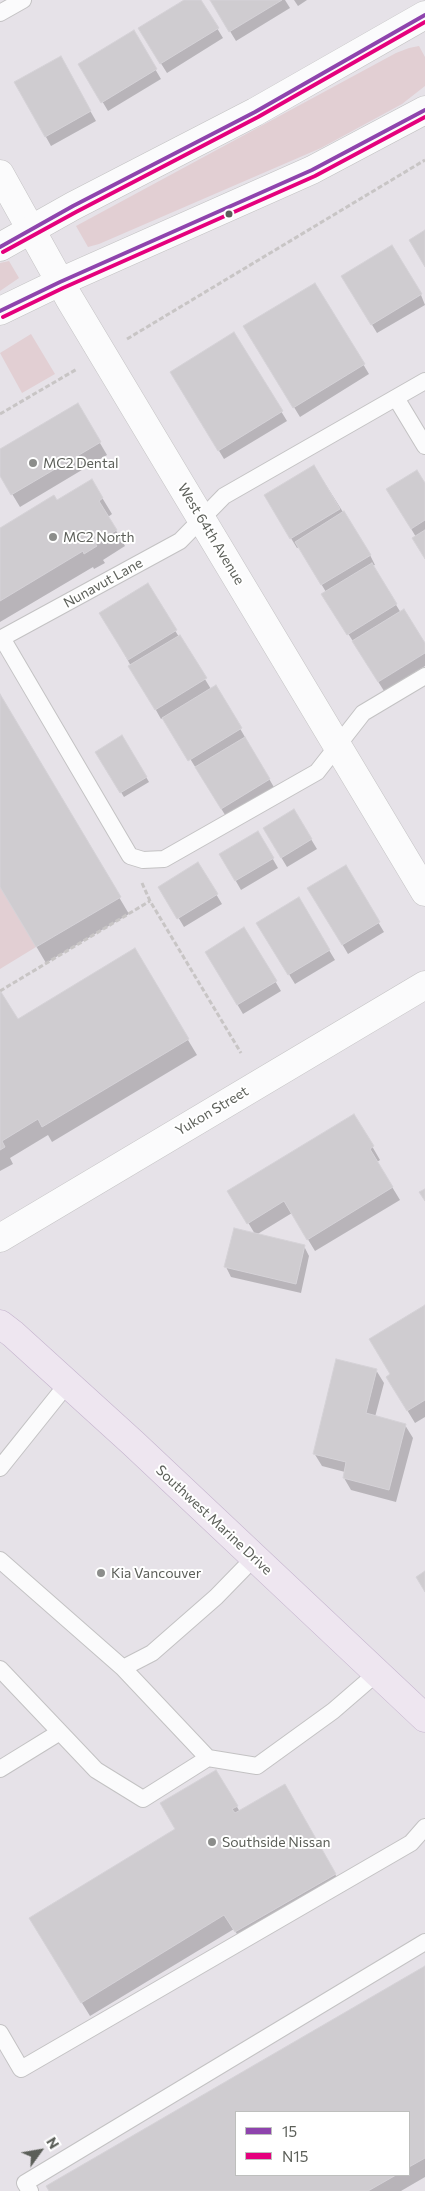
<!DOCTYPE html>
<html>
<head>
<meta charset="utf-8">
<style>
  body { margin:0 }
  #map { position:relative; width:425px; height:2191px; overflow:hidden; background:#e6e2e8; font-family:Commissioner,sans-serif }
  canvas { display:block }
  .legend { position:absolute; left:235px; top:2111px; width:175px; height:65px; box-sizing:border-box; background:#fff; border:1px solid #bebfbd; margin:0; padding:6px 9px; list-style:none; font-size:15px; color:#5c5f59 }
  .legend li { display:flex; align-items:center; gap:10px; height:25px }
  .legend b { width:25px; border:1px solid #bebfbd }
  .north { position:absolute; left:15px; top:2126px; width:50px; height:50px; -webkit-text-stroke:4px #fff; paint-order:stroke; rotate:58deg; font-size:14px; font-weight:700; line-height:20px; text-align:center; color:#5c5f59 }
  .north::after { content:''; display:block; margin:auto; width:18px; height:22px; background:#5c5f59; clip-path:polygon(50% 0,100% 100%,50% 72%,0 100%) }
</style>
</head>
<body>
<div id="map">
<canvas width="425" height="2191"></canvas>
<ul class="legend">
<li><b style="height:6px;background:#8e44ad"></b>15</li>
<li><b style="height:6px;background:#e5007d"></b>N15</li>
</ul>
<div class="north">N</div>
</div>
<script>
const ctx = document.querySelector('canvas').getContext('2d');
ctx.lineJoin = 'round';
function fill(path, color) {
  ctx.fillStyle = color;
  ctx.fill(path, 'evenodd');
}
function toPath(rows) {
  const path = new Path2D();
  for (const r of rows) {
    path.moveTo(r[0], r[1]);
    for (let i = 2; i < r.length; i += 2) path.lineTo(r[i], r[i + 1]);
  }
  return path;
}
function stroke(path, color, width, dash) {
  ctx.strokeStyle = color;
  ctx.lineWidth = width;
  ctx.lineCap = dash ? 'butt' : 'round';
  ctx.setLineDash(dash || []);
  ctx.stroke(path);
}
function label(font, color, halo, rows, align = 'center') {
  ctx.font = font + ' Commissioner,sans-serif';
  ctx.lineWidth = 4;
  ctx.setLineDash([]);
  ctx.textBaseline = 'middle';
  ctx.strokeStyle = halo;
  ctx.fillStyle = color;
  for (const [text, x, y, turn = 0] of rows) {
    ctx.save();
    ctx.translate(x, y);
    ctx.rotate((+turn || 0) * Math.PI / 180);
    ctx.textAlign = isNaN(turn) ? turn : align;
    if (halo) ctx.strokeText(text, 0, 0);
    ctx.fillText(text, 0, 0);
    ctx.restore();
  }
}
const green = toPath([
  [419,46,425,57,425,86,402,104,321,148,99,244,88,247,76,226,396,53,409,48],
  [9,261,19,278,0,291,0,263],
  [31,334,55,374,22,393,0,353],
  [0,887,36,947,0,969]
]);
const shadow = toPath([
  [186,0,200,0,223,38,167,73,145,38],
  [211,0,285,0,290,8,236,41],
  [294,0,307,0,298,6],
  [133,32,161,79,108,111,80,64],
  [60,58,96,121,51,146,16,83],
  [343,277,421,295,425,305,377,333],
  [315,284,369,374,300,417,245,327],
  [234,334,287,421,224,459,171,372],
  [77,404,107,455,20,507,0,474,0,450],
  [314,466,370,555,375,565,372,566,401,613,425,645,425,666,384,691,329,603,326,592,299,547,297,548,265,496],
  [92,481,112,514,108,517,125,546,103,560,105,563,94,569,93,567,0,622,0,529,57,502],
  [425,485,425,557,416,537,388,490],
  [147,585,211,689,216,687,275,789,227,818,164,717,161,719,101,613],
  [0,697,129,914,46,963,0,885],
  [122,736,149,782,124,797,96,752],
  [294,811,317,849,287,867,264,829],
  [258,833,278,868,241,890,221,855],
  [198,864,222,904,184,927,160,887],
  [345,867,384,932,348,954,309,888],
  [298,899,335,960,295,984,258,924],
  [244,929,281,991,243,1014,206,952],
  [134,950,197,1055,52,1142,48,1135,10,1158,13,1164,0,1171,0,994,17,1021],
  [354,1115,380,1160,377,1162,400,1200,315,1251,292,1213,256,1235,304,1246,309,1256,301,1293,231,1277,226,1267,255,1234,229,1191],
  [425,1307,425,1417,415,1423,387,1377,392,1375],
  [376,1370,384,1383,375,1417,405,1425,413,1438,396,1502,351,1490,344,1478,345,1472,322,1466,314,1453],
  [216,1771,240,1812,284,1786,343,1888,244,1946,234,1929,90,2016,39,1933,177,1829],
  [425,1967,425,2177,401,2191,50,2191],
  [236,2112,409,2112,409,2175,236,2175]
]);
const building = toPath([
  [184,0,201,0,219,28,160,64,138,28,184,0],
  [210,0,282,0,229,32,210,0],
  [134,30,157,69,101,103,78,64,134,30],
  [61,56,91,111,45,137,14,82,61,56],
  [425,230,425,267,409,240,425,230],
  [392,245,422,294,371,325,341,276,392,245],
  [315,283,365,364,293,408,243,326,315,283],
  [234,332,283,411,218,451,170,372,234,332],
  [78,403,101,442,11,495,0,476,0,449,78,403],
  [314,465,340,509,290,539,264,495,314,465],
  [417,470,425,483,425,520,411,529,386,489,417,470],
  [92,479,103,498,99,501,117,530,95,543,97,546,84,554,83,551,0,601,0,528,54,495,57,500,92,479],
  [344,511,371,555,321,585,295,542,344,511],
  [425,530,425,559,412,538,425,530],
  [372,563,397,604,347,635,321,594,372,563],
  [148,583,177,630,128,660,99,613,148,583],
  [404,609,425,643,425,653,378,682,352,641,404,609],
  [180,635,207,678,155,710,128,666,180,635],
  [216,685,242,728,188,761,162,718,216,685],
  [0,694,121,897,36,947,0,887,0,694],
  [122,735,147,777,120,793,95,752,122,735],
  [245,737,270,779,221,809,195,767,245,737],
  [294,809,312,839,281,858,263,828,294,809],
  [258,831,274,858,235,881,219,854,258,831],
  [198,862,218,894,177,919,158,887,198,862],
  [346,865,380,922,342,945,307,888,346,865],
  [299,897,330,950,288,975,256,923,299,897],
  [244,927,277,981,237,1005,205,952,244,927],
  [135,948,189,1039,42,1127,38,1119,2,1141,5,1147,0,1150,0,993,1,992,18,1019,135,948],
  [354,1114,374,1146,370,1149,393,1187,307,1240,284,1201,247,1224,227,1191,354,1114],
  [425,1189,425,1201,419,1192,425,1189],
  [234,1228,305,1245,296,1284,224,1267,234,1228],
  [425,1305,425,1400,407,1411,386,1377,390,1374,369,1339,425,1305],
  [336,1359,377,1369,366,1413,406,1424,389,1490,343,1478,346,1462,313,1454,336,1359],
  [425,1571,425,1592,416,1577,425,1571],
  [216,1770,238,1806,232,1809,235,1813,285,1784,336,1874,235,1932,224,1915,81,2003,29,1918,175,1829,160,1803,216,1770],
  [425,1966,425,2158,409,2167,409,2112,236,2112,236,2175,396,2175,368,2191,49,2191,46,2186,425,1966]
]);
const path = toPath([
  [127,339,425,160],
  [0,414,77,369],
  [142,883,150,901,241,1053],
  [0,991,150,901]
]);
const service = toPath([
  [0,13,23,0],
  [396,398,425,446],
  [2,638,130,856,143,860,164,859,317,772,363,713,425,676],
  [0,639,180,541,224,496,425,381],
  [0,1468,68,1383],
  [0,1560,123,1668,152,1653,216,1597,254,1558],
  [0,1669,96,1770,143,1799,208,1758,123,1668],
  [208,1758,257,1766,333,1711,377,1673],
  [0,1769,60,1732],
  [0,2033,21,2069,411,1843,425,1827],
  [30,2191,25,2183,425,1942]
]);
const minor = toPath([
  [0,174,69,298,425,892],
  [0,1238,425,985]
]);
const secondary = toPath([
  [0,247,73,206,255,112,425,15],
  [0,311,60,282,312,170,425,110]
]);
const primary = toPath([
  [0,1324,13,1334,133,1443,425,1718]
]);
const bus1 = toPath([
  [0,247,73,206,255,112,425,15],
  [0,311,60,282,312,170,425,110]
]);
const bus2 = toPath([
  [3,252,76,212,258,117,425,22],
  [3,317,63,288,315,176,425,117]
]);
const markers = [
  [229,214,4.5,"#5c5f59"],
  [33,463,5,"#8c8d8b"],
  [53,537,5,"#8c8d8b"],
  [101,1573,5,"#8c8d8b"],
  [212,1842,5,"#8c8d8b"]
];
const poiNames = [
  ["MC2 Dental",43,463],
  ["MC2 North",63,537],
  ["Kia Vancouver",111,1573],
  ["Southside Nissan",222,1842]
];
const streetNames = [
  ["West 64th Avenue",211,534,59],
  ["Nunavut Lane",103,583,-29],
  ["Yukon Street",212,1111,-31],
  ["Southwest Marine Drive",214,1520,43]
];
fill(green, '#e2cfd3');
fill(shadow, '#0003');
fill(building, '#cfccd0');
stroke(building, '#d5d2d7', 1);
stroke(service, '#c3c2c3', 18);
stroke(minor, '#c3c2c3', 29);
stroke(secondary, '#c2c2c2', 29);
stroke(primary, '#c4b3cd', 29);
stroke(path, '#c8c5c5', 3, [5, 2.5]);
stroke(service, '#fbfbfc', 16);
stroke(minor, '#fbfbfc', 28);
stroke(secondary, '#fbfbfc', 28);
stroke(primary, '#eee6f0', 28);
stroke(bus1, '#8e44ad', 4);
stroke(bus2, '#e5007d', 4);
for (const [x, y, r, color] of markers) {
  const dot = new Path2D();
  dot.arc(x, y, r, 0, 2 * Math.PI);
  ctx.fillStyle = color;
  ctx.fill(dot);
  stroke(dot, '#fff', 2);
}
label('14px', '#5c5f59', '#fff', poiNames, 'left');
label('14px', '#5c5f59', '#fff', streetNames);
</script>
</body>
</html>
